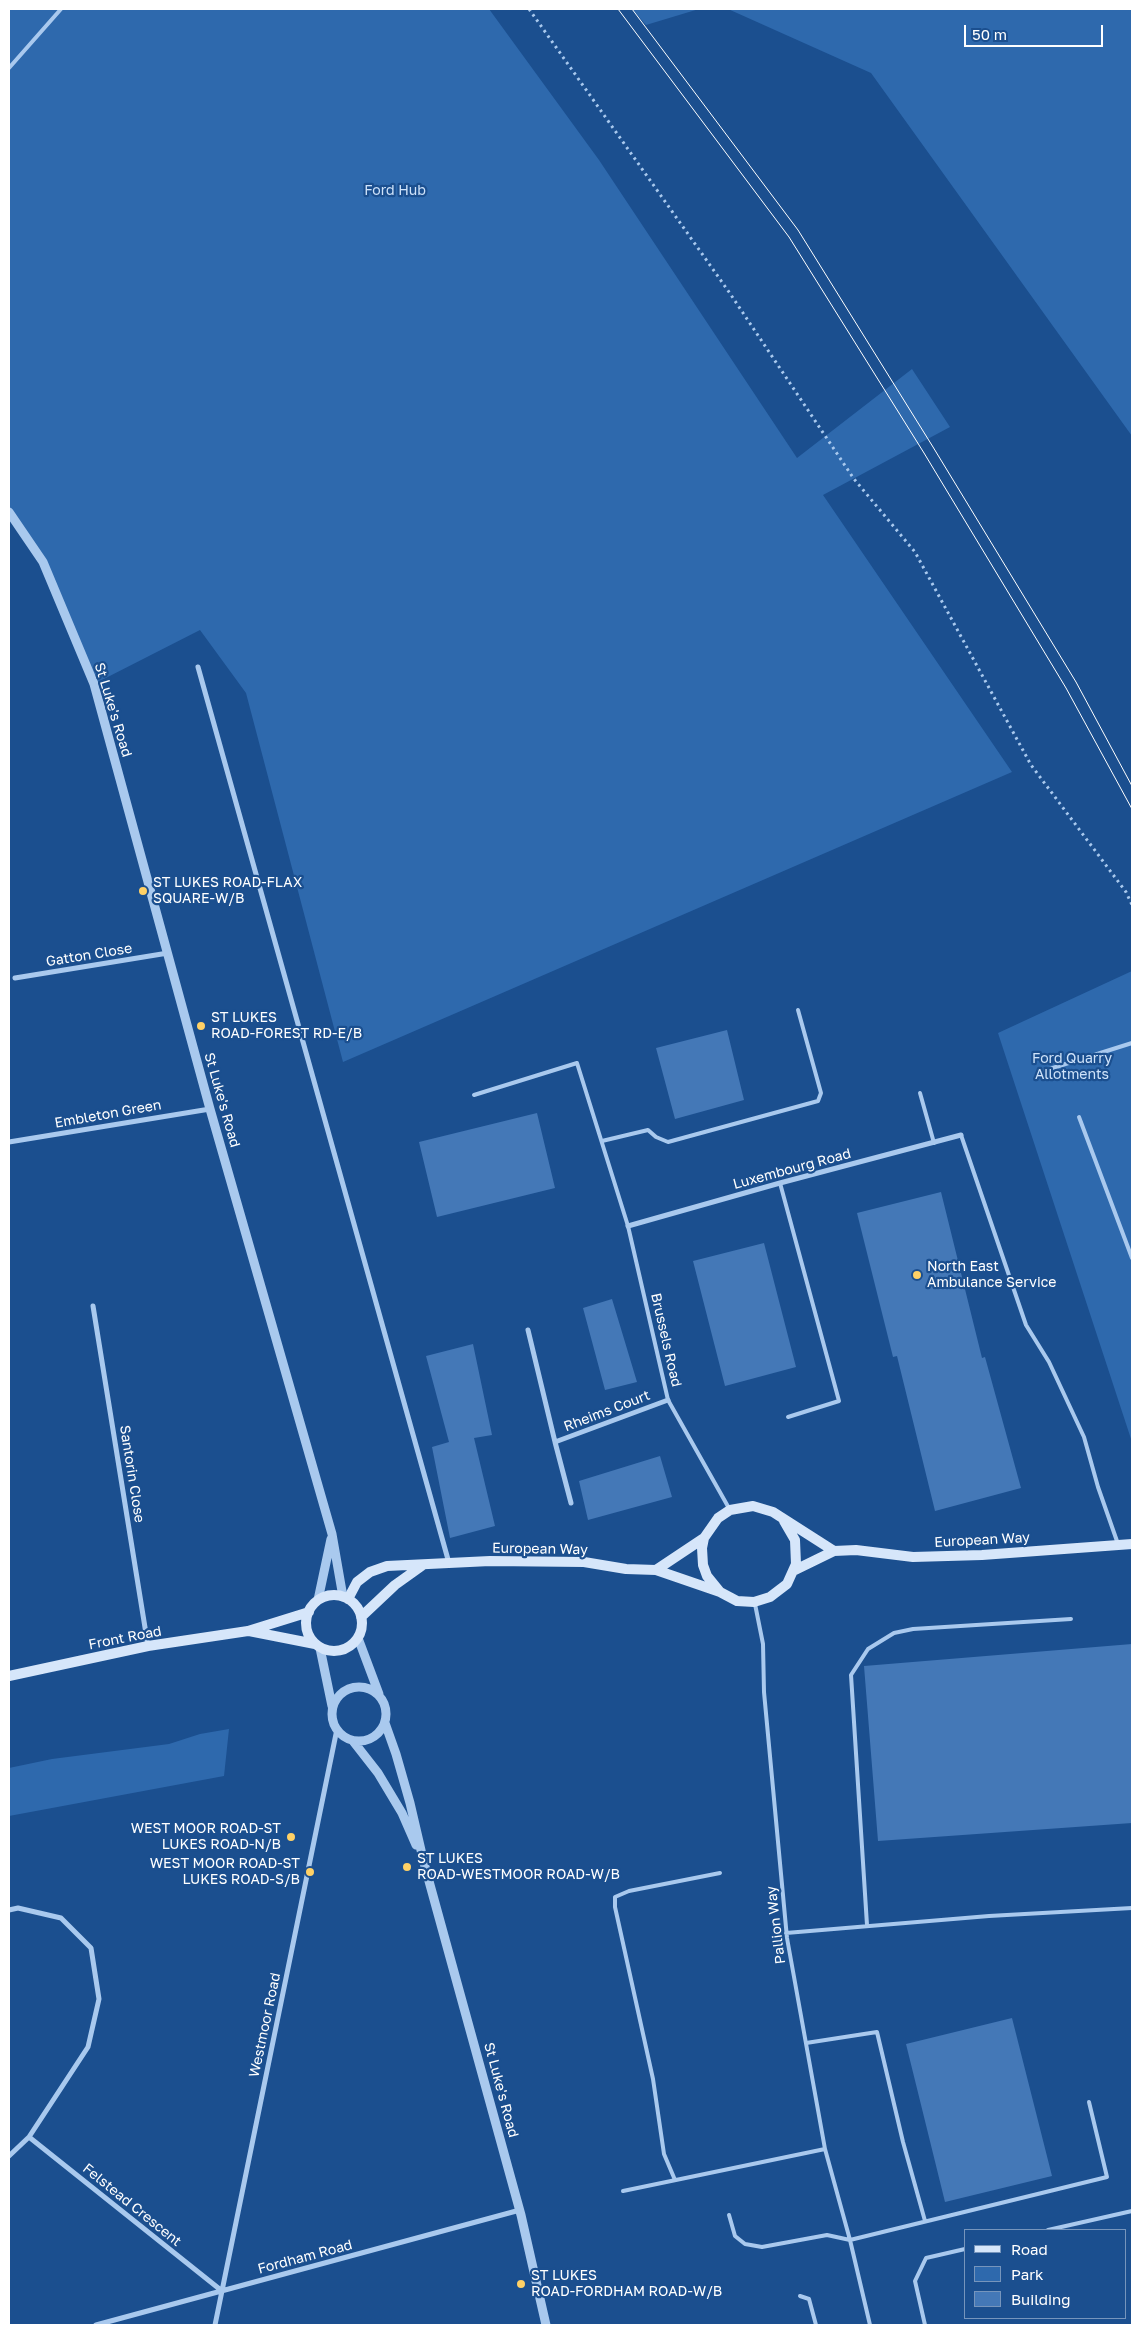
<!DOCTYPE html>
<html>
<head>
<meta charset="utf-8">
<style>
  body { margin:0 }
  #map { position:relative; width:1141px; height:2334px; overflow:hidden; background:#1b4f8f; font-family:"Golos Text",sans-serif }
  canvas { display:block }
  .frame { position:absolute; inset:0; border:10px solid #fff; pointer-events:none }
  .legend { position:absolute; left:964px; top:2229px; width:162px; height:90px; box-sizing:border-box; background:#1b4f8f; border:1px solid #7695bc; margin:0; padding:6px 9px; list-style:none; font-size:15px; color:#fff }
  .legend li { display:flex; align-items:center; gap:10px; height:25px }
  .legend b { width:25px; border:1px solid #7695bc }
  .scale { position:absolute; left:964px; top:25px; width:139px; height:22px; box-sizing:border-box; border:2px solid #fff; border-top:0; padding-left:6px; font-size:15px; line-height:18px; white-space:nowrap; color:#fff; -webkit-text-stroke:4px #1b4f8f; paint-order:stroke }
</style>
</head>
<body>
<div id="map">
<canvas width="1141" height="2334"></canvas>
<div class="frame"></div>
<ul class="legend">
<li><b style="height:6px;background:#d6e6fa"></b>Road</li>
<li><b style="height:14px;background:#2e69ad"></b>Park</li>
<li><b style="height:14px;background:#4478b7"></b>Building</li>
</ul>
<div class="scale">50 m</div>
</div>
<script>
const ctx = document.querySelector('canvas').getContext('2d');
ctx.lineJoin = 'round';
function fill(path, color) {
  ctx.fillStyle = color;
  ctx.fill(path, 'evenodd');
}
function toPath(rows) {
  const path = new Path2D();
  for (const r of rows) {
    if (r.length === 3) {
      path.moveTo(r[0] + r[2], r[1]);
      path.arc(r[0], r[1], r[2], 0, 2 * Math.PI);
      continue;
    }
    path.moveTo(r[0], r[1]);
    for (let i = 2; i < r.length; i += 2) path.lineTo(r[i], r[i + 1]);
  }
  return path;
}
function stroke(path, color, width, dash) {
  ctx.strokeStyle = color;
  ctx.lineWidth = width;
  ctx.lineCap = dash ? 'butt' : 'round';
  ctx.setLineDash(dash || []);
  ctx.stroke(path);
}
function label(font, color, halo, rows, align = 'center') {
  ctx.font = font + ' "Golos Text",sans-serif';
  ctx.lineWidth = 4.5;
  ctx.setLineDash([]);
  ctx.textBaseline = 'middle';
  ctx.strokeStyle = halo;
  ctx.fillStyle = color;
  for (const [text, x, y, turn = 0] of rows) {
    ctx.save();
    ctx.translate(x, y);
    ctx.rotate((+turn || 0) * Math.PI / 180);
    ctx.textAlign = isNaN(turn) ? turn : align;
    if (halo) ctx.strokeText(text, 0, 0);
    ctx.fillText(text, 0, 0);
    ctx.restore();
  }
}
const green = toPath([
  [9,9,489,9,599,160,797,458,912,369,950,427,823,495,1012,772,343,1062,246,693,200,630,94,684,43,562,9,512],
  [632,9,699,9,646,25],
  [728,9,1132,9,1132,436,871,73],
  [1132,971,1132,1442,998,1033],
  [229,1729,224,1776,9,1816,9,1768,52,1759,169,1744,200,1734]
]);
const building = toPath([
  [727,1030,744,1100,675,1119,656,1048],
  [537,1113,555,1188,437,1217,419,1142],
  [941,1192,982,1358,985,1357,1021,1488,935,1511,897,1356,893,1357,857,1213],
  [764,1243,796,1367,725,1386,693,1261],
  [612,1299,637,1382,605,1390,583,1308],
  [473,1344,492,1435,474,1438,495,1526,450,1538,432,1447,449,1442,426,1356],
  [660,1456,672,1497,588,1520,579,1481],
  [1132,1644,1132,1823,878,1841,864,1666],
  [1012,2018,1052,2176,945,2202,906,2044]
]);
const path = toPath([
  [529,9,729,292,854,479,915,552,1031,765,1126,892,1132,905]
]);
const service = toPath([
  [9,68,61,9],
  [1040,1072,1132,1043],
  [920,1093,934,1143],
  [474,1095,577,1063,628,1226,668,1400,730,1510],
  [1079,1117,1132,1258],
  [961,1135,1026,1325,1049,1362,1084,1437,1098,1487,1118,1544],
  [602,1141,648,1130,656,1137,668,1142,818,1101,821,1093,798,1010],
  [780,1183,839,1401,788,1417],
  [755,1604,763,1644,764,1692,787,1938,825,2149,850,2240,870,2325],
  [867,1925,851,1675,868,1649,894,1633,913,1629,1071,1619],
  [786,1933,989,1916,1132,1908],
  [806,2043,877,2032,903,2142,925,2221],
  [675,2180,664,2154,653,2079,615,1907,615,1897,629,1891,720,1873],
  [623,2191,825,2149],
  [729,2215,735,2236,745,2244,762,2247,827,2235,850,2240,1107,2177,1089,2102],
  [1048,2230,1132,2211],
  [800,2296,809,2299,816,2325],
  [925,2325,915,2281,926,2258,965,2249]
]);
const minor = toPath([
  [198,667,449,1563],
  [15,978,168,953],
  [9,1142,210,1109],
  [628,1226,780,1183,961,1135],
  [93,1306,148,1646],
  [528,1330,555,1442],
  [571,1503,555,1442,668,1400],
  [9,1910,18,1908,61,1918,91,1948,99,1999,88,2047,29,2137,9,2156],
  [29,2137,222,2291],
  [96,2325,520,2210],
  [215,2325,337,1729]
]);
const tertiary = toPath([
  [9,512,43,562,94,684,210,1109,332,1534,343,1597],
  [318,1600,331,1539],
  [358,1638,379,1694],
  [320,1648,332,1706],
  [359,1714,27],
  [385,1723,396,1754,410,1803,424,1863,521,2215,546,2325],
  [353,1741,378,1773,402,1813,416,1845]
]);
const secondary = toPath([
  [784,1521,795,1540,796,1564,787,1584,770,1597,754,1602,737,1601,720,1592,707,1576,703,1565,702,1548,704,1538,718,1518,730,1510,753,1506,773,1512,834,1551],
  [656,1570,704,1538],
  [793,1571,834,1551,856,1550,913,1557,982,1555,1132,1544],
  [334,1623,28],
  [348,1599,357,1582,370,1572,387,1566,490,1561,584,1562,626,1569,656,1570,720,1592],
  [361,1617,395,1585,423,1565],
  [249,1631,315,1644],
  [9,1676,148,1646,248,1631,309,1612]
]);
const tram = toPath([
  [618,9,789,237,924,453,1066,688,1132,809],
  [632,9,798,230,933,447,1076,682,1132,786]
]);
const markers = [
  [143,891,5,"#ffd166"],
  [201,1026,5,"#ffd166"],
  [917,1275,5,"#ffd166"],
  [291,1837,5,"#ffd166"],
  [407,1867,5,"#ffd166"],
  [310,1872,5,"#ffd166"],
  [521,2284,5,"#ffd166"]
];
const parkNames = [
  ["Ford Hub",395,191],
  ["Ford Quarry",1072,1059],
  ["Allotments",1072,1075]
];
const streetNames = [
  ["St Luke's Road",113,710,73],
  ["Gatton Close",89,955,-9],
  ["St Luke's Road",222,1100,74],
  ["Embleton Green",108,1114,-10],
  ["Luxembourg Road",792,1169,-15],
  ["Brussels Road",666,1340,77],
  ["Rheims Court",607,1411,-21],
  ["Santorin Close",132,1474,81],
  ["European Way",982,1540,-3],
  ["European Way",540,1549,1],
  ["Front Road",125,1638,-11],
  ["Pallion Way",776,1925,-97],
  ["Westmoor Road",265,2025,-78],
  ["St Luke's Road",501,2090,75],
  ["Felstead Crescent",132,2205,39],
  ["Fordham Road",305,2257,-15]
];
const poiNames = [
  ["ST LUKES ROAD-FLAX",153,883],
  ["SQUARE-W/B",153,899],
  ["ST LUKES",211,1018],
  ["ROAD-FOREST RD-E/B",211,1034],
  ["North East",927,1267],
  ["Ambulance Service",927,1283],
  ["WEST MOOR ROAD-ST",281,1829,"right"],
  ["LUKES ROAD-N/B",281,1845,"right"],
  ["ST LUKES",417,1859],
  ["ROAD-WESTMOOR ROAD-W/B",417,1875],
  ["WEST MOOR ROAD-ST",300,1864,"right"],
  ["LUKES ROAD-S/B",300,1880,"right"],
  ["ST LUKES",531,2276],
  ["ROAD-FORDHAM ROAD-W/B",531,2292]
];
fill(green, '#2e69ad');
fill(building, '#4478b7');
stroke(path, '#a9c9ee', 3, [2.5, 4]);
stroke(service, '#a9c9ee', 4);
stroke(minor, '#a9c9ee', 5);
stroke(tertiary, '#a9c9ee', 9);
stroke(secondary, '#d6e6fa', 10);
stroke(tram, '#fff', 1);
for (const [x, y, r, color] of markers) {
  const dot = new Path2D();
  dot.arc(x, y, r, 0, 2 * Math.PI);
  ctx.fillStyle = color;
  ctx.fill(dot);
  stroke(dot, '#1b4f8f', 2);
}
label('14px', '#cfe3fa', '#1b4f8f', parkNames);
label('14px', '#fff', '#1b4f8f', streetNames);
label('14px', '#fff', '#1b4f8f', poiNames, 'left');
</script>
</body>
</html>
